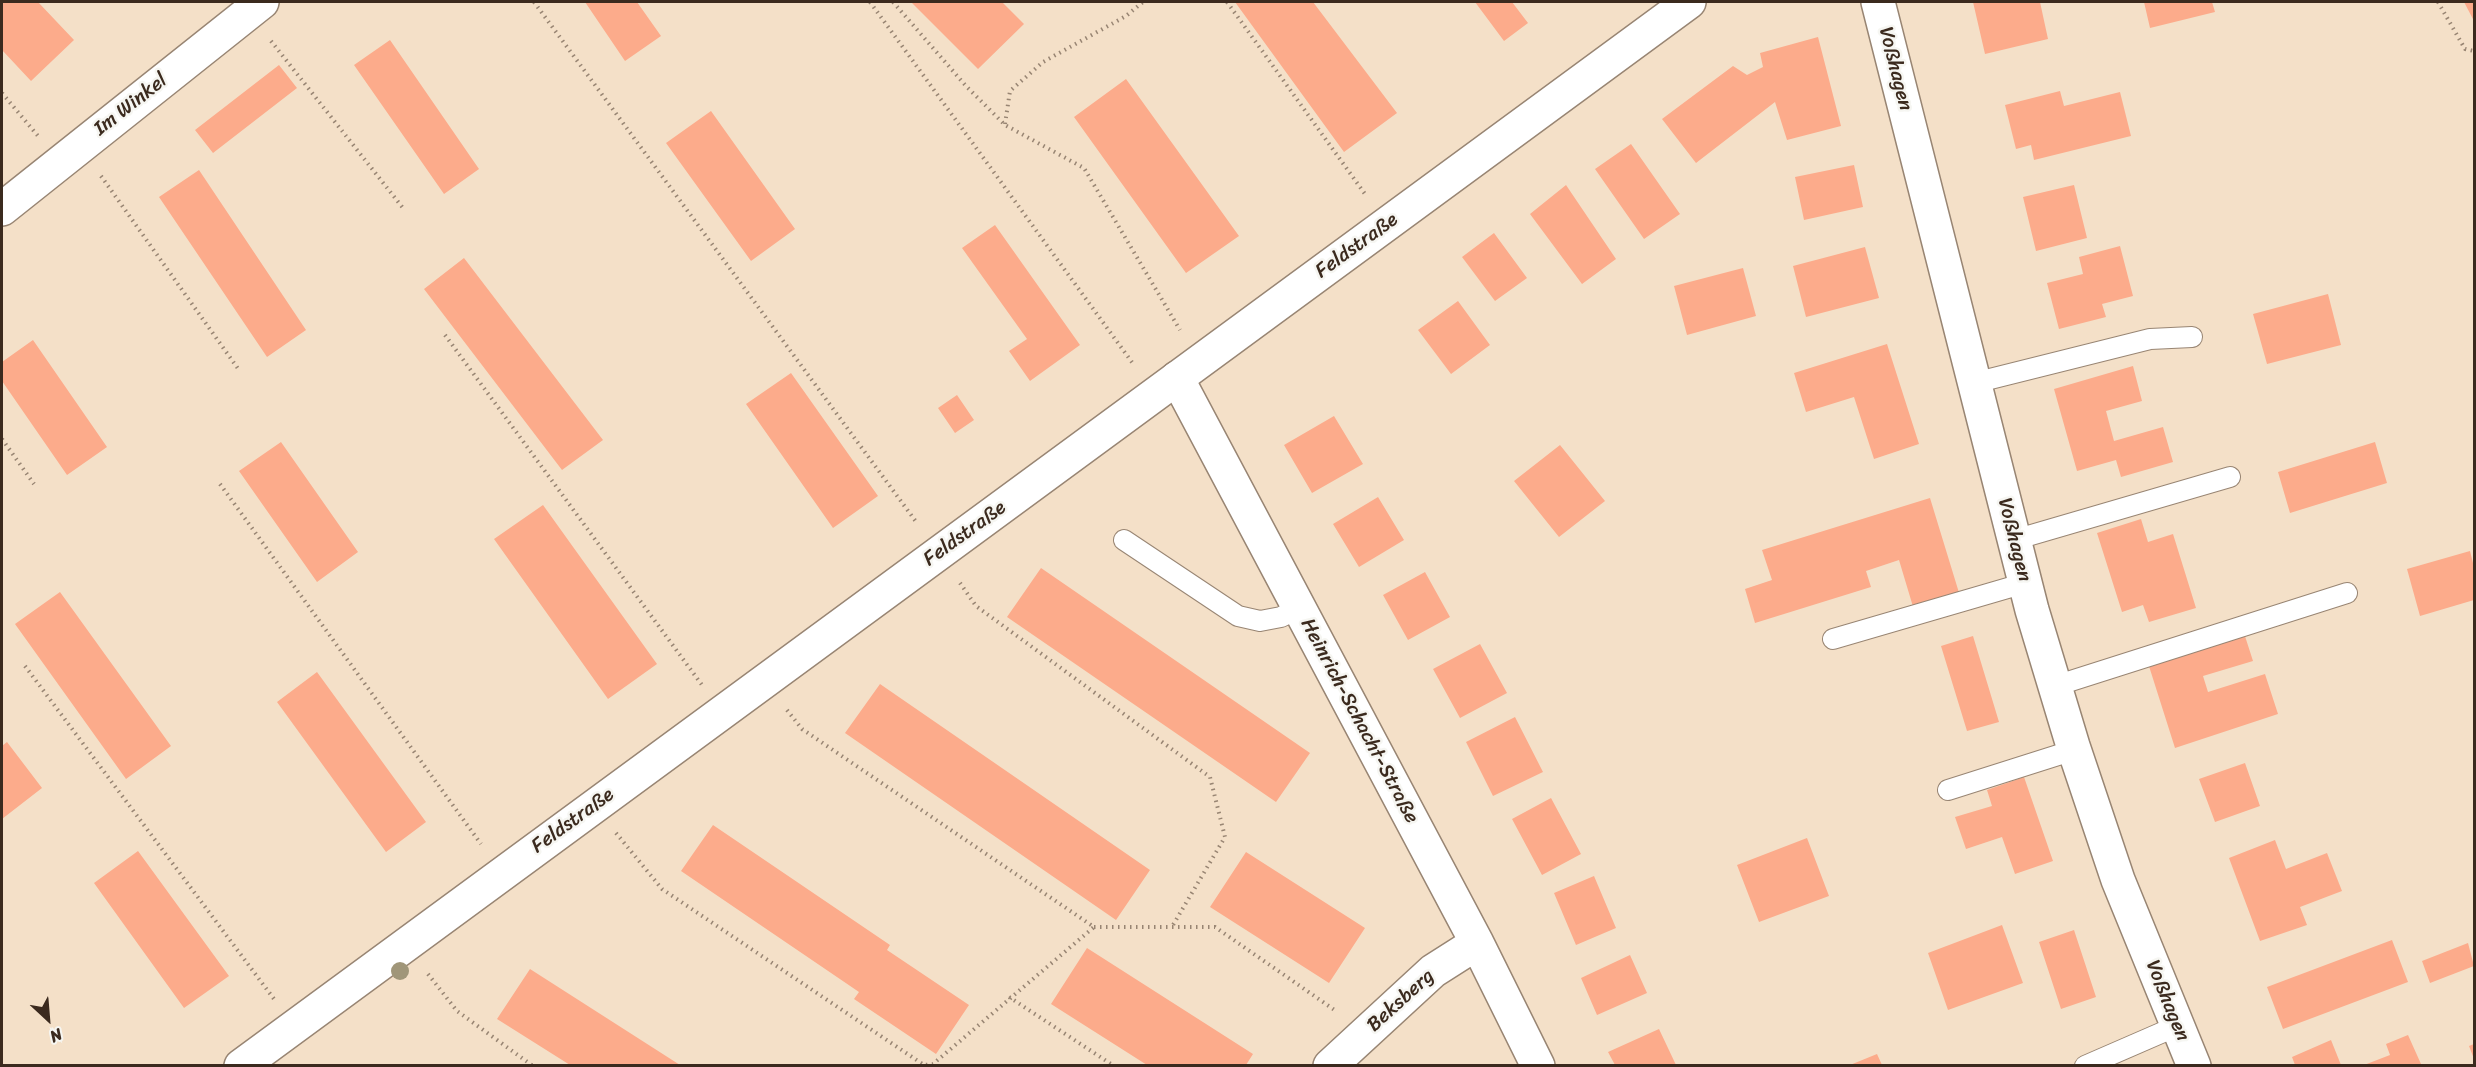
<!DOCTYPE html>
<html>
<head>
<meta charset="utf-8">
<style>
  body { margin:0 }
  #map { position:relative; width:2476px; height:1067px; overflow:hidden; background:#f4e0c8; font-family:Sriracha,sans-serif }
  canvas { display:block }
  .frame { position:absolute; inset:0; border:3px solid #3b2a1e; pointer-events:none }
  .north { position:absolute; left:18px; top:989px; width:60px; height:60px; -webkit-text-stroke:4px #f6f6f2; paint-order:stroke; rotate:154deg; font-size:16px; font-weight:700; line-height:24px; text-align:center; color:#3b2a1e }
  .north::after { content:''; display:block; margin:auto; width:21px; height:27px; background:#3b2a1e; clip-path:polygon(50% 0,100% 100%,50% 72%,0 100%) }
</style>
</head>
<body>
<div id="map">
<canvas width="2476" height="1067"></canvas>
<div class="frame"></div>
<div class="north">N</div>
</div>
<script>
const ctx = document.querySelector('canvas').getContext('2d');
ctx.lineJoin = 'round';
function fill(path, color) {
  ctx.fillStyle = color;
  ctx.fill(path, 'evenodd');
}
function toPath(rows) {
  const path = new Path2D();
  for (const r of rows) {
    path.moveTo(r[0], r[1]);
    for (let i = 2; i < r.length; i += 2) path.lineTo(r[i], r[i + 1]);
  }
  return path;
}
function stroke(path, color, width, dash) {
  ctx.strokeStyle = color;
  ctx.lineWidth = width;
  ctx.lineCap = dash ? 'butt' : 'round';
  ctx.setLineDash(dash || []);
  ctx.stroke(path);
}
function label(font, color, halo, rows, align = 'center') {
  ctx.font = font + ' Sriracha,sans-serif';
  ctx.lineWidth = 5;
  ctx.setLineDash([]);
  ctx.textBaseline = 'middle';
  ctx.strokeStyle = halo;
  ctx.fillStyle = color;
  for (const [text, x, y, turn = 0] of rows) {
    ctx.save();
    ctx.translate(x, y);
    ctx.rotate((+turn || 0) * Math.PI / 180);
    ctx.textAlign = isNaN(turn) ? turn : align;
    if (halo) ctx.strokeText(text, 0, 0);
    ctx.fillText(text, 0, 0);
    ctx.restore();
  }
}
const building = toPath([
  [2,2,38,2,74,40,31,81,2,50],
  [585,2,637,2,661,36,625,61],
  [911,2,1002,2,1024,24,978,69],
  [1235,2,1313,2,1397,113,1344,152],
  [1475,2,1512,2,1528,23,1504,41],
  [1973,2,2040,2,2048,39,1985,54],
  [2144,2,2212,2,2215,12,2150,28],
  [2464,2,2474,2,2474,21],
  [1818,37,1841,126,1787,140,1775,102,1696,163,1662,119,1733,66,1747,75,1763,67,1760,53],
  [390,40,479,169,444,194,354,65],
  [279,65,297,88,213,153,195,130],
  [1126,79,1239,236,1186,273,1074,117],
  [2060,91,2064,106,2120,92,2131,136,2034,160,2031,145,2016,149,2005,105],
  [711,111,795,229,751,261,666,143],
  [1631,144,1680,214,1644,239,1595,169],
  [1854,165,1863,207,1804,220,1795,177],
  [199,170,306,330,267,357,159,197],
  [1566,185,1616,259,1582,284,1530,214],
  [2074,185,2087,238,2036,251,2023,197],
  [995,225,1080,345,1030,381,1009,351,1027,339,962,248],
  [1494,233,1527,278,1495,301,1462,257],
  [2120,246,2133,296,2102,304,2106,317,2059,329,2047,283,2083,274,2079,257],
  [1865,247,1879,298,1806,317,1793,266],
  [464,258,603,440,562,470,424,289],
  [1743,268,1756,316,1687,335,1674,286],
  [2328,294,2341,345,2267,364,2253,314],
  [1458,301,1490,345,1451,374,1418,330],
  [33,340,107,447,67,475,2,381,2,362],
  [1887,344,1919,444,1874,459,1854,397,1806,412,1794,373],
  [2133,366,2142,401,2106,411,2114,441,2163,427,2173,462,2121,477,2116,460,2077,471,2054,389],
  [791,373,878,496,833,528,746,404],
  [957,395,974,420,955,433,938,408],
  [1334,416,1363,464,1312,493,1284,445],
  [281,442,358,552,317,582,239,471],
  [2375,442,2387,483,2290,513,2278,472],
  [1560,445,1605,501,1559,537,1514,481],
  [1378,497,1404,540,1359,567,1333,524],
  [1930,498,1960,596,1914,610,1899,560,1866,571,1871,587,1755,623,1745,589,1772,580,1762,550],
  [543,505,657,664,608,699,494,539],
  [2141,519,2148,542,2173,534,2196,608,2149,622,2143,605,2122,612,2097,533],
  [2470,551,2474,567,2474,600,2420,616,2407,569],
  [1041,568,1310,753,1276,802,1007,617],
  [1425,572,1450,617,1408,640,1383,595],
  [60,592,171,746,126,779,15,624],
  [2244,633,2253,661,2203,676,2208,692,2265,674,2278,714,2175,748,2148,663],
  [1973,636,1999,722,1967,731,1941,646],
  [1480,644,1507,693,1460,718,1433,669],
  [317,672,426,822,386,852,277,702],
  [880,684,1150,870,1116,920,845,733],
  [1515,717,1543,772,1493,796,1466,742],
  [7,742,42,788,2,819,2,746],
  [2245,763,2260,806,2215,822,2199,779],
  [2024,777,2053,861,2015,874,2002,837,1966,849,1955,817,1992,806,1987,790],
  [1551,798,1581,854,1542,875,1512,819],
  [713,825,890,945,887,950,969,1005,936,1054,854,999,859,992,681,871],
  [1807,838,1829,896,1759,922,1737,865],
  [2275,840,2286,869,2327,853,2342,891,2300,907,2307,925,2260,941,2229,858],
  [138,851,229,976,184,1008,94,883],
  [1246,852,1365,928,1329,983,1210,907],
  [1594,876,1616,928,1576,945,1554,893],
  [2002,925,2023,983,1948,1010,1928,953],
  [2074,930,2096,997,2061,1009,2039,942],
  [2392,940,2408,982,2283,1029,2267,987],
  [2468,943,2474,966,2430,983,2422,961],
  [1087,948,1253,1054,1246,1065,1147,1065,1051,1004],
  [1630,955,1647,993,1597,1015,1581,978],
  [530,969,680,1065,570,1065,497,1019],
  [1659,1029,1676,1065,1615,1065,1608,1052],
  [2408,1035,2421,1064,2364,1065,2390,1055,2386,1044],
  [2331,1040,2341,1065,2295,1065,2292,1057],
  [2474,1044,2474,1059,2469,1046],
  [1877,1054,1882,1065,1850,1065]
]);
const path = toPath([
  [534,2,917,523],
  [870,2,1134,365],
  [893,2,966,86,1005,125,1084,168,1180,330],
  [1227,2,1365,194],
  [2438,2,2465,49,2474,51],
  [271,41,403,208],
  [2,93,38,136],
  [1005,124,1010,91,1043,62,1126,16,1143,2],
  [101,176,239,370],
  [445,335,702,685],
  [2,439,34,484],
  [220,484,481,844],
  [960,583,976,606,1210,777,1225,837,1173,925],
  [25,666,274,999],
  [787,710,802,729,1094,927,933,1064,924,1065],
  [616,833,662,889,924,1065],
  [1094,927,1215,927,1336,1011],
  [428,974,457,1011,533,1066],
  [1009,997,1114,1066]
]);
const lane = toPath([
  [1974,383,2150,339,2192,337],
  [1124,540,1238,616,1260,621,1281,617,1299,608],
  [2014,540,2230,477],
  [1833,639,2025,583],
  [2055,686,2347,593],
  [1948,790,2074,750],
  [2085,1066,2177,1026]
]);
const street = toPath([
  [1878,2,2032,610,2073,746,2118,880,2194,1066],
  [2,209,262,2],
  [1177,378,1477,943,1538,1066],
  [1330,1066,1433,971,1477,943]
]);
const secondary = toPath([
  [241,1066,1689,2]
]);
const trees = [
  [400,971]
];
const streetNames = [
  ["Voßhagen",1895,69,76],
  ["Im Winkel",131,105,-38],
  ["Feldstraße",1357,246,-36],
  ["Feldstraße",965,534,-36],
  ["Voßhagen",2014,540,76],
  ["Heinrich-Schacht-Straße",1359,721,62],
  ["Feldstraße",573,821,-36],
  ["Beksberg",1401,1001,-42],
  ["Voßhagen",2167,1001,68]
];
fill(building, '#fcab8b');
stroke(lane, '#988573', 22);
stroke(street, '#988573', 36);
stroke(secondary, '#988573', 36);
stroke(path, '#988573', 4, [1.5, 4.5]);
stroke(lane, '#fff', 20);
stroke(street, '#fff', 33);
stroke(secondary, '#fff', 33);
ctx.fillStyle = '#a09679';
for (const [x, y] of trees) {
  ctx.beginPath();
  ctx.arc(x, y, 9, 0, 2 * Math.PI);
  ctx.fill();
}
label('20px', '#3b2a1e', '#f6f6f2', streetNames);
</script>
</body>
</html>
